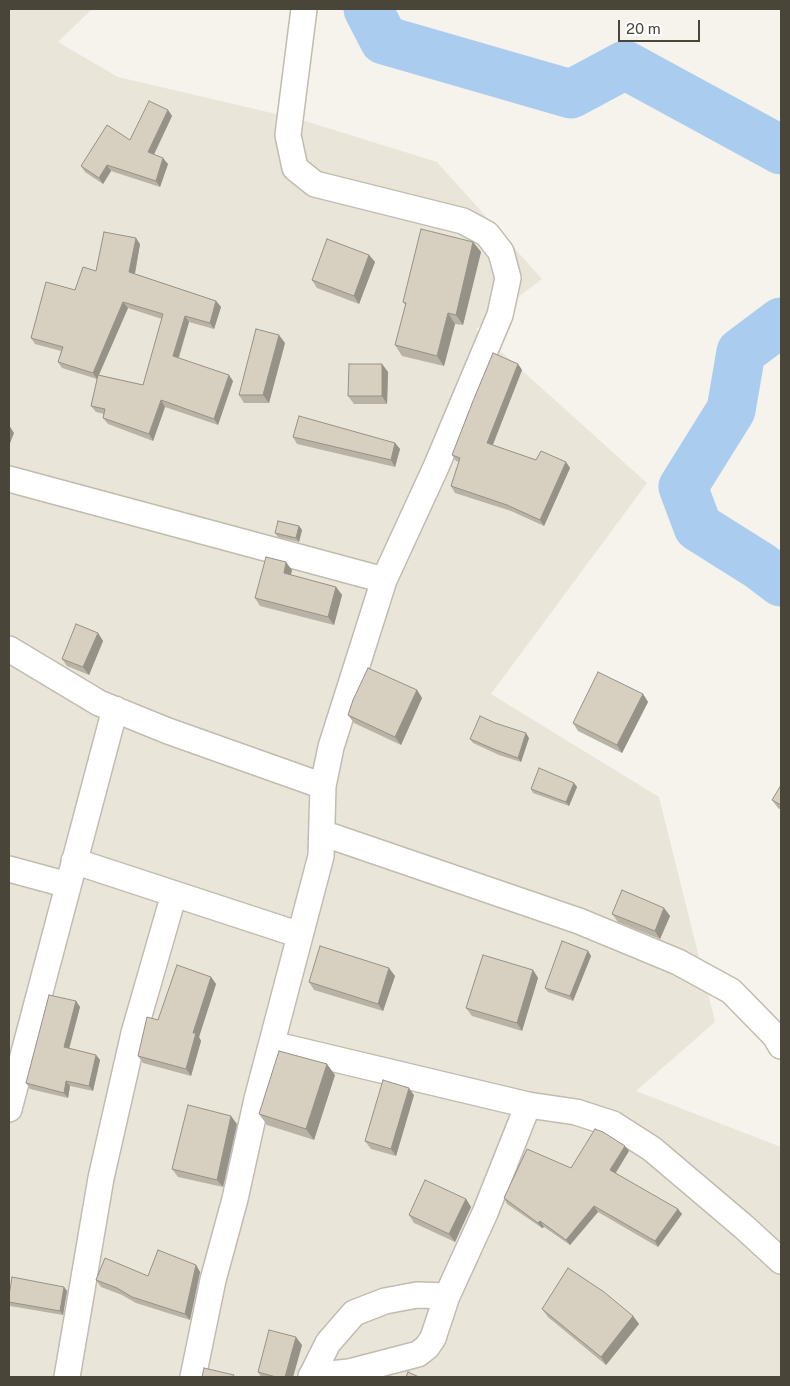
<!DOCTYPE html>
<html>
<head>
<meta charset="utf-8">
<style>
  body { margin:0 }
  #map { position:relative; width:790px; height:1386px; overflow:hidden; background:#f5f3eb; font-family:"Public Sans",sans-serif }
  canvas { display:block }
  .frame { position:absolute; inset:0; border:10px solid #494539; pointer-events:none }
  .scale { position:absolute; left:618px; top:20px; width:82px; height:22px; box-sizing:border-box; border:2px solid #494539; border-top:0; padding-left:6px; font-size:15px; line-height:18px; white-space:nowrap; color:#494539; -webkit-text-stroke:4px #fff; paint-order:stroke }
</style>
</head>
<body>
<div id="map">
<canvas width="790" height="1386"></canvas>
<div class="frame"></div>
<div class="scale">20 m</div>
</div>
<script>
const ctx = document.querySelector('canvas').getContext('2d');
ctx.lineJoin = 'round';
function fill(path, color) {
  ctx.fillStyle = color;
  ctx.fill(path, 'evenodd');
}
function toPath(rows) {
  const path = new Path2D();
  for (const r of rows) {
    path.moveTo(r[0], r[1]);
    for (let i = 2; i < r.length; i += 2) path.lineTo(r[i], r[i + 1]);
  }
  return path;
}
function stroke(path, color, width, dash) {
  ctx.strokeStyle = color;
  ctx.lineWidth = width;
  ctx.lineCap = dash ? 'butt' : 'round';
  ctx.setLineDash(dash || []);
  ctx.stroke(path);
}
const residential = toPath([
  [9,9,92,9,58,42,118,77,302,120,437,162,542,279,476,329,647,483,491,694,659,797,715,1022,636,1091,781,1147,781,1377,9,1377]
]);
const river = toPath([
  [368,9,384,40,571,94,625,65,781,150],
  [781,322,741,352,731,410,683,487,698,527,760,566,781,582]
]);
const minor = toPath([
  [9,479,384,580],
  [9,649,99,703,168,731,323,786],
  [322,833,579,921,678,962,731,991,775,1036,781,1046],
  [74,861,300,935],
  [9,869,68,885],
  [272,1044,528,1105,576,1112,613,1124,652,1149,744,1227,781,1261],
  [9,1109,115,709],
  [311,1376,349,1372,418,1354,427,1347,433,1338,447,1296,485,1213,528,1105],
  [67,1377,101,1178,134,1033,174,894],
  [193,1377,213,1280,235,1199,257,1099,321,856,323,786,331,747,384,580,436,467,500,315,508,278,501,252,487,234,463,221,315,184,295,168,288,135,304,9],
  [311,1377,328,1343,354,1313,385,1301,417,1295,447,1296]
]);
const wall = toPath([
  [168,110,172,116,154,155,168,164,160,187,111,171,103,184,85,172,81,166,130,140],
  [473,242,481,252,463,325,455,324,444,366,402,356,395,345,406,306,403,302],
  [140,244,135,274,216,301,221,307,214,329,189,322,179,358,233,381,218,425,165,407,153,441,108,424,103,418,104,414,96,412,91,406,97,379,62,368,58,362,61,351,35,344,31,338,75,290,96,271],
  [128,308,162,319,143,385,99,375],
  [369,255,375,262,359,304,317,288,312,280],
  [285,343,269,403,244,403,239,395],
  [382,364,388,372,387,404,354,404,348,396],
  [518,364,522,370,493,445,536,460,566,462,570,468,544,526,511,511,455,493,451,486,459,462,456,461,452,455],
  [293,437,395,443,400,449,395,467,297,444],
  [299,526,302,530,299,542,278,537,275,533],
  [292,570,291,575,336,587,342,595,334,625,260,606,255,598],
  [98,633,103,641,89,675,67,666,62,659],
  [417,690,422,698,401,745,354,723,348,715],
  [643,694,648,702,622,753,578,731,573,723],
  [529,738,521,762,499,755,473,743,470,739],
  [574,783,577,787,569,806,533,793,531,789],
  [781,785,781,810,778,808,772,800],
  [664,908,670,916,660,939,618,922,612,914],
  [588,951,591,956,573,1001,548,992,545,988],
  [533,970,538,978,522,1031,472,1016,466,1008],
  [395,976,383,1011,314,990,309,982],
  [211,977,216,984,199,1037,201,1041,191,1076,143,1063,138,1056,158,1020],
  [76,1001,80,1007,69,1048,96,1055,100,1060,93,1091,70,1086,68,1098,30,1089,26,1083],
  [335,1075,314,1140,267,1125,259,1114],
  [414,1095,396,1156,371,1149,365,1141],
  [237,1124,223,1187,178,1177,172,1169],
  [629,1151,616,1173,682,1214,658,1247,598,1212,570,1245,544,1227,542,1228,507,1204,504,1198,571,1168],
  [466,1199,471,1207,455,1242,414,1223,409,1215],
  [196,1265,200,1272,190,1320,136,1303,122,1295,101,1287,96,1280,148,1276],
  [64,1287,67,1291,63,1315,10,1306,9,1304,9,1296],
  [542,1309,633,1316,639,1324,606,1365,548,1317],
  [302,1345,293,1377,261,1377,258,1372]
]);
const shadedWall = toPath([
  [168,110,172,116,152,158,148,152],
  [163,158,168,164,160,187,156,181],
  [107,165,111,171,103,184,99,178],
  [136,238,140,244,134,278,129,272],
  [473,242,481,252,463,325,456,315],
  [369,255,375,262,359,304,354,296],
  [216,301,221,307,214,329,210,323],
  [123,302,128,308,97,379,93,373],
  [448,313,455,324,444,366,437,356],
  [185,316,189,322,177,362,173,356],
  [279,335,285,343,269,403,263,395],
  [382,364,388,372,387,404,382,396],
  [518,364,522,370,491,449,487,443],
  [229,375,233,381,218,425,214,419],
  [161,400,165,407,153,441,149,434],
  [9,425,14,433,9,446],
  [395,443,400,449,395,467,391,460],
  [566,462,570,468,544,526,540,520],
  [299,526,302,530,299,542,296,538],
  [286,562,292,570,289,581,284,573],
  [336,587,342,595,334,625,328,617],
  [98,633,103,641,89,675,83,667],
  [417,690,422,698,401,745,395,737],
  [643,694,648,702,622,753,617,745],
  [526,733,529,738,521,762,518,758],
  [574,783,577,787,569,806,566,802],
  [664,908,670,916,660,939,655,931],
  [588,951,591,956,573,1001,570,996],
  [389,968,395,976,383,1011,378,1004],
  [533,970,538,978,522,1031,517,1023],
  [211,977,216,984,199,1037,201,1041,191,1076,186,1069,193,1033],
  [76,1001,80,1007,68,1053,64,1047],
  [96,1055,100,1060,93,1091,89,1086],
  [327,1064,335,1075,314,1140,306,1129],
  [66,1081,70,1086,68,1098,64,1093],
  [409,1088,414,1095,396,1156,391,1149],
  [231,1116,237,1124,223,1187,217,1180],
  [625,1146,629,1151,614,1175,610,1170],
  [466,1199,471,1207,455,1242,449,1234],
  [594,1206,598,1212,570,1245,566,1240],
  [678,1209,682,1214,658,1247,655,1241],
  [540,1221,544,1227,542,1228,538,1223],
  [196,1265,200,1272,190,1320,185,1314],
  [64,1287,67,1291,63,1315,60,1311],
  [633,1316,639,1324,606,1365,601,1357],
  [296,1337,302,1345,293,1377,285,1377]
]);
const building = toPath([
  [149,101,168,110,148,152,163,158,156,181,107,165,99,178,81,166,107,125,130,140,149,101],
  [421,229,473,242,456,315,448,313,437,356,395,345,406,303,403,302,421,229],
  [104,232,136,238,129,272,216,301,210,323,185,316,173,356,229,375,214,419,161,400,149,434,103,418,105,409,91,406,98,375,143,385,163,314,123,302,93,373,58,362,63,347,31,338,46,282,75,290,83,267,96,271,104,232],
  [327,239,369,255,354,296,312,280,327,239],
  [256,329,279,335,263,395,239,395,256,329],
  [493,353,518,364,487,443,536,460,541,451,566,462,540,520,507,505,451,486,460,458,452,455,473,401,493,353],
  [349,364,382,364,382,396,348,396,349,364],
  [299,416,395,443,391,460,293,437,299,416],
  [278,521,299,526,296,538,275,533,278,521],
  [266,557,286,562,284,573,336,587,328,617,255,598,266,557],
  [76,624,98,633,83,667,62,659,76,624],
  [368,668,417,690,395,737,348,715,353,700,368,668],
  [598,672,643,694,617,745,573,723,598,672],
  [480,716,495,723,526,733,518,758,496,750,470,739,480,716],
  [539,768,574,783,566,802,531,789,539,768],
  [781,785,781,805,772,800,781,785],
  [622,890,664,908,655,931,612,914,622,890],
  [562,941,588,951,570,996,545,988,562,941],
  [320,946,389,968,378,1004,309,982,320,946],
  [483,955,533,970,517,1023,466,1008,483,955],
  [177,965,211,977,193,1033,196,1033,186,1069,138,1056,147,1017,158,1020,177,965],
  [49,995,76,1001,64,1047,96,1055,89,1086,66,1081,64,1093,26,1083,49,995],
  [279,1051,327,1064,306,1129,259,1114,279,1051],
  [383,1080,409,1088,391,1149,365,1141,383,1080],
  [188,1105,231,1116,217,1180,172,1169,188,1105],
  [595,1129,603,1132,625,1146,610,1170,678,1209,655,1241,594,1206,566,1240,540,1221,538,1223,504,1198,527,1149,571,1168,595,1129],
  [425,1180,466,1199,449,1234,409,1215,425,1180],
  [158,1250,196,1265,185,1314,132,1297,117,1288,96,1280,105,1258,148,1276,158,1250],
  [568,1268,604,1292,633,1316,601,1357,542,1309,568,1268],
  [12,1277,64,1287,60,1311,9,1302,9,1296,12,1277],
  [269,1330,296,1337,285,1377,276,1377,258,1372,269,1330],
  [204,1368,234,1375,233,1377,202,1377,204,1368],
  [408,1372,419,1377,406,1377,408,1372]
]);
fill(residential, '#e9e6d9');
stroke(river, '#aaccef', 49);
stroke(minor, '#c1bcae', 28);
stroke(minor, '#fff', 25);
fill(wall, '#b9b3a6');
fill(shadedWall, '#969287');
fill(building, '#d7d0c1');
stroke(building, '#969287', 1);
</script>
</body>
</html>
